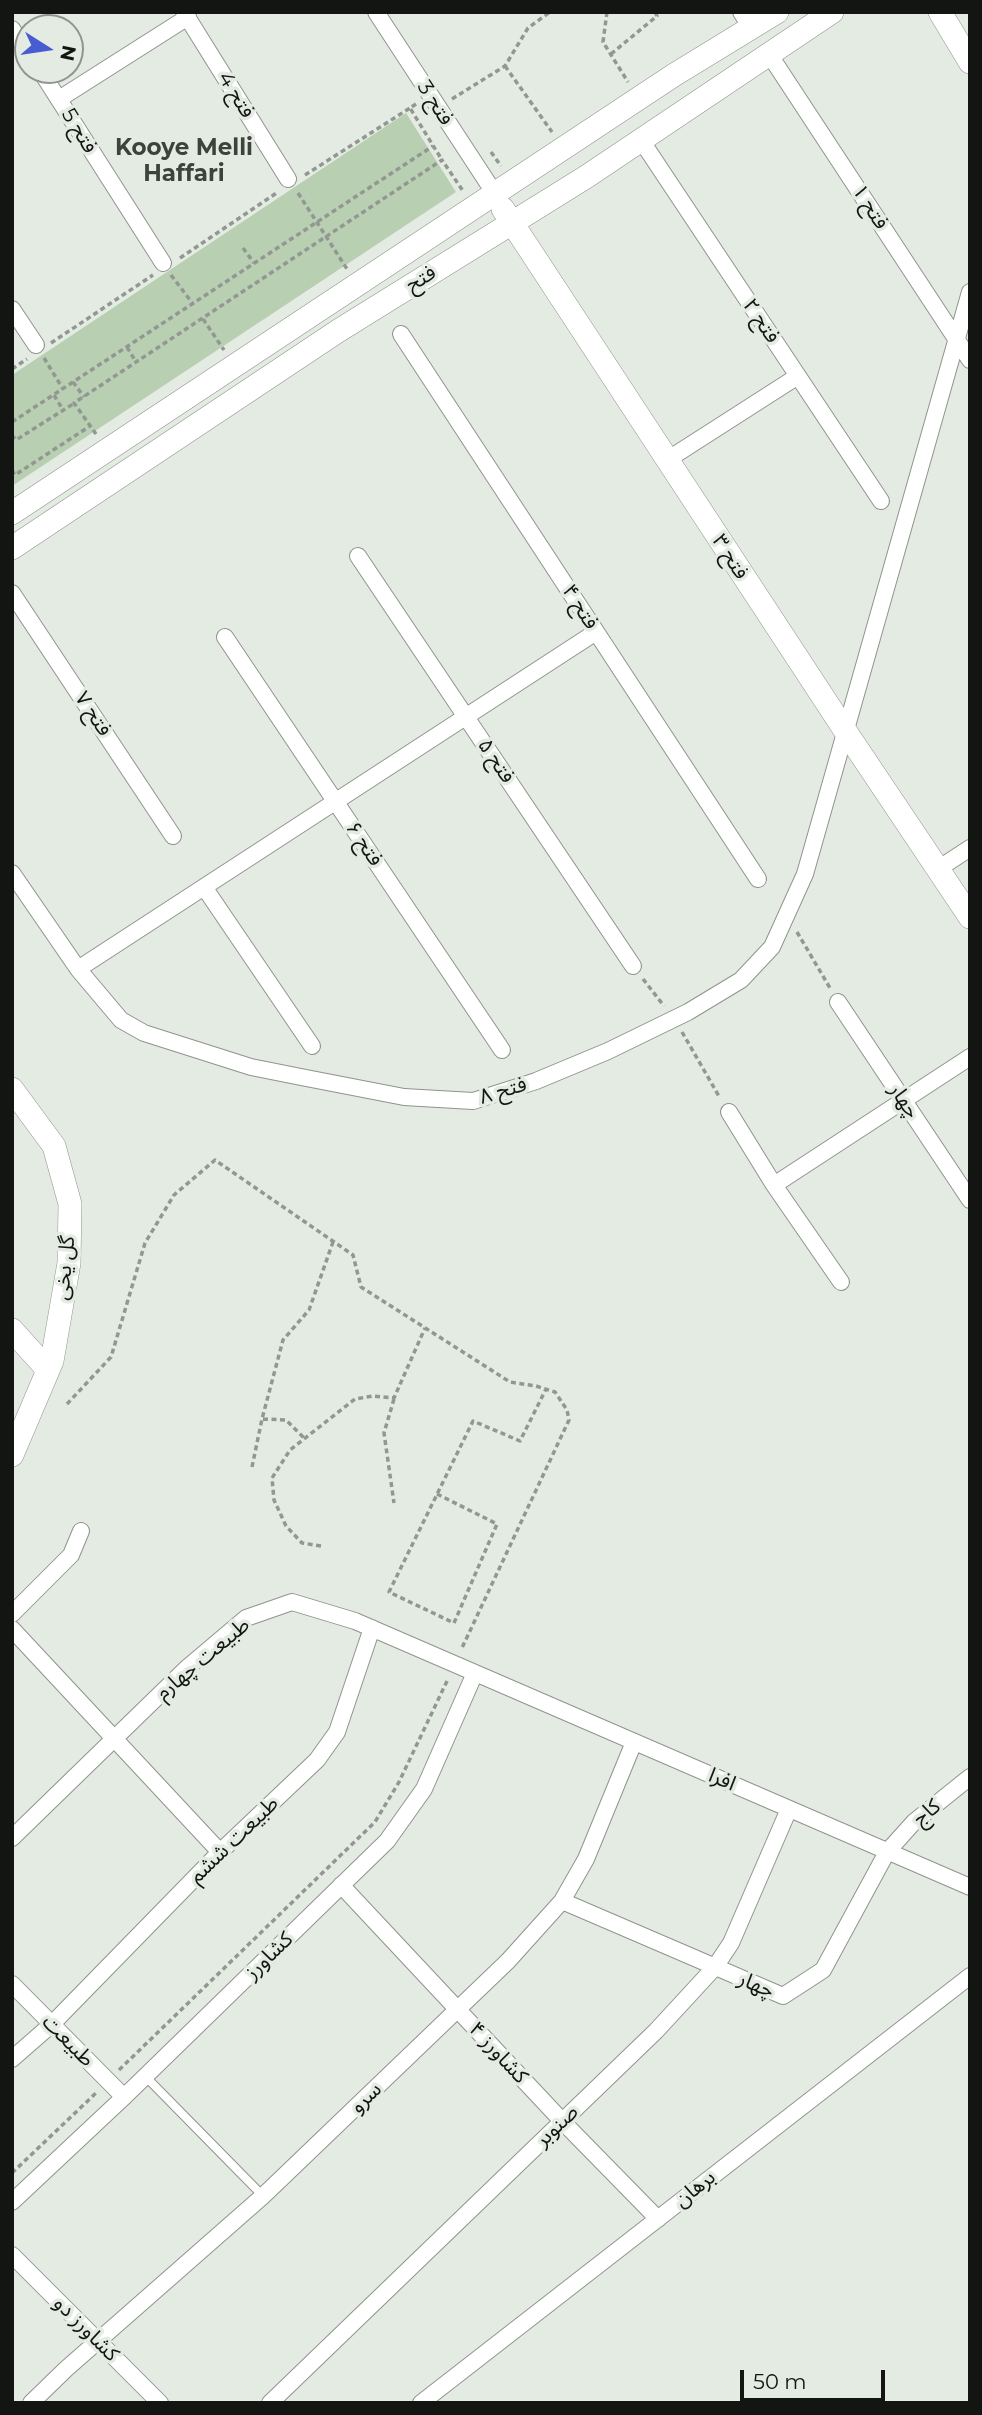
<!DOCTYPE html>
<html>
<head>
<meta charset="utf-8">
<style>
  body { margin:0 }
  #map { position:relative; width:982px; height:2415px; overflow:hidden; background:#e4ebe3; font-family:Montserrat,sans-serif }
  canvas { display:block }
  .frame { position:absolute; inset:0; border:14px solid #131513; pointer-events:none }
  .north { position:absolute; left:14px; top:14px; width:70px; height:70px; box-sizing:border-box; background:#e4ebe3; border:2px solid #909590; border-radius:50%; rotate:102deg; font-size:19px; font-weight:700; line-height:28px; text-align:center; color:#131513 }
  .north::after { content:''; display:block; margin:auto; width:24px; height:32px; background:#465cd0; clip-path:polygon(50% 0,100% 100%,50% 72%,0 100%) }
  .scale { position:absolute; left:740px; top:2370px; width:145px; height:32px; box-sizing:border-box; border:4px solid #131513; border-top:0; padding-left:9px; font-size:21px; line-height:24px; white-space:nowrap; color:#131513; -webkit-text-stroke:5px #e4ebe3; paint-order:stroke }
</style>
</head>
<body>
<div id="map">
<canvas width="982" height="2415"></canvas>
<div class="frame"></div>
<div class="north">N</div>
<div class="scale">50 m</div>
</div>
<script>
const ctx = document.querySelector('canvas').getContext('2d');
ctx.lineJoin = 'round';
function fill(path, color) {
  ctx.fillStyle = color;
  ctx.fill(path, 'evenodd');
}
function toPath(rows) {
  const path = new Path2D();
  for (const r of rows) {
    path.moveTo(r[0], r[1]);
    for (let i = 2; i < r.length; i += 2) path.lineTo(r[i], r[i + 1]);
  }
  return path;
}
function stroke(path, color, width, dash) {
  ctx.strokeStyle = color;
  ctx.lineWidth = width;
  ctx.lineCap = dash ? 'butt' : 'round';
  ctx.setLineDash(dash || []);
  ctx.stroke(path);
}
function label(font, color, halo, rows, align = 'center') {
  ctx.font = font + ' Montserrat,"Noto Sans Arabic",sans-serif';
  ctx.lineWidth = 7;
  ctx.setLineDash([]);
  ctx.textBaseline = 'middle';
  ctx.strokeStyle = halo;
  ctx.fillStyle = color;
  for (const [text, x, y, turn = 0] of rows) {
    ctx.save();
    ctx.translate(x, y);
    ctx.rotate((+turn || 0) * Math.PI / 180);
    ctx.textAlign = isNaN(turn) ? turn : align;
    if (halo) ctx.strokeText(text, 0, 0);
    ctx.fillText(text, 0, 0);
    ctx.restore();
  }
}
const green = toPath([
  [406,113,456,192,12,486,12,375]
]);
const path = toPath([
  [607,12,603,42,628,82],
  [611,54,657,16,655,12],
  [505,66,552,132],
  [452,99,505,66,528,28,550,12],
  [416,104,410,108,442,160],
  [491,152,501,166],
  [305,175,410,108],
  [298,193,347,269],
  [243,248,254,263],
  [180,258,278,192],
  [171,275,193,304],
  [203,319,224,350],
  [51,343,153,275],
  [127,347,136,362],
  [44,358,63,389],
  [12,369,27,359],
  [73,382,84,397],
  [54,395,63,410],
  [12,422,433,146],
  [96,434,74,403,442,160,463,191],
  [12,435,16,440,73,404],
  [12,470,15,475,90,426],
  [797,932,830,988],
  [643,979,664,1006],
  [682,1032,720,1098],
  [394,1399,384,1433,394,1503],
  [67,1404,111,1357,145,1243,174,1195,215,1160,353,1255,361,1287,510,1382,536,1386,555,1392,567,1410,569,1420,461,1650],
  [263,1419,286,1420,305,1439],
  [252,1467,262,1419,283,1340,309,1310,333,1242],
  [437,1494,497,1524,454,1623,389,1592,473,1421,520,1441,546,1389],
  [321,1546,302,1543,286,1526,274,1500,272,1478,290,1450,355,1399,373,1396,394,1398,425,1328],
  [119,2070,375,1822,399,1782,448,1679],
  [12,2173,96,2093]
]);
const lane = toPath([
  [145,2076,263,2196]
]);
const street = toPath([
  [184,12,288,179],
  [376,12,495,194],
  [741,12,751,28],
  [12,29,28,52],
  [769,54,970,360],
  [40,70,163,263],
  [59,99,188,17],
  [641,140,881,501],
  [12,309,36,345],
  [401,334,758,879],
  [667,460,798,376],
  [358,556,633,966],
  [12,593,173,836],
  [225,637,502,1050],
  [938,869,970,848],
  [12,873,78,969,121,1020,144,1033,251,1067,301,1077,404,1097,473,1101,536,1081,608,1051,688,1012,741,980,772,947,805,874,970,292],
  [204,887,312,1046],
  [78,969,596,632],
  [838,1002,970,1200],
  [729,1112,774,1185],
  [841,1282,774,1185,970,1057],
  [12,1614,71,1555,81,1531],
  [12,1629,220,1852],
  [12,1838,188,1667,246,1618,292,1602,355,1621,970,1887],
  [341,1885,562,2121,658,2219],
  [562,1901,783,1996,823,1970,887,1852,914,1822,970,1777],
  [12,1984,124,2097],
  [12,2059,52,2024,220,1852,317,1760,337,1732,372,1628],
  [12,2202,124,2097,387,1841,424,1789,475,1673],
  [12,2255,160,2403],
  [31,2403,66,2369,263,2196,508,1961,562,1901,586,1859,634,1742],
  [270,2403,656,2031,715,1967,731,1943,789,1809],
  [421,2403,970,1976]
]);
const secondary = toPath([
  [940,12,970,62],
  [503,209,846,732,970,917],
  [12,513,674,75,777,12],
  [12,548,338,331,586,177,832,12],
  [12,1089,54,1146,70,1204,69,1263,52,1361,12,1455],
  [12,1330,48,1370]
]);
const streetNames = [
  ["فتح 4",236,95,58],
  ["فتح 3",435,103,57],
  ["فتح 5",79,131,58],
  ["فتح ۱",870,207,57],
  ["فتح",421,279,-32],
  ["فتح ۲",761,321,56],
  ["فتح ۳",730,557,57],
  ["فتح ۴",580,607,57],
  ["فتح ۷",93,714,56],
  ["فتح ۵",496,761,56],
  ["فتح ۶",364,844,56],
  ["فتح ۸",503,1091,-17],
  ["چهار",904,1101,56],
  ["گل یخی",65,1268,-84],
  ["طبیعت چهارم",203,1659,-40],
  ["افرا",722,1780,23],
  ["کاج",927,1813,-41],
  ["طبیعت ششم",234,1840,-44],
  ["کشاورز",269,1956,-44],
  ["چهار",756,1985,23],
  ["طبیعت",68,2041,45],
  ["کشاورز ۴",498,2053,47],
  ["سرو",366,2098,-44],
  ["صنوبر",557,2126,-44],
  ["برهان",695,2189,-39],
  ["کشاورز دو",86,2329,45]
];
const neighbourhoodNames = [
  ["Kooye Melli",184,148],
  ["Haffari",184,174]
];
fill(green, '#b8cfb2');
stroke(lane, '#8f948d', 10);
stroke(street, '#8f948d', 18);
stroke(secondary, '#8f948d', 24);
stroke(path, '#929792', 3.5, [5, 3.5]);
stroke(lane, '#fff', 8);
stroke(street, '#fff', 16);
stroke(secondary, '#fff', 23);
label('21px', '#131513', '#e4ebe3', streetNames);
label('bold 23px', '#3e423c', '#e4ebe3', neighbourhoodNames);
</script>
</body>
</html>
